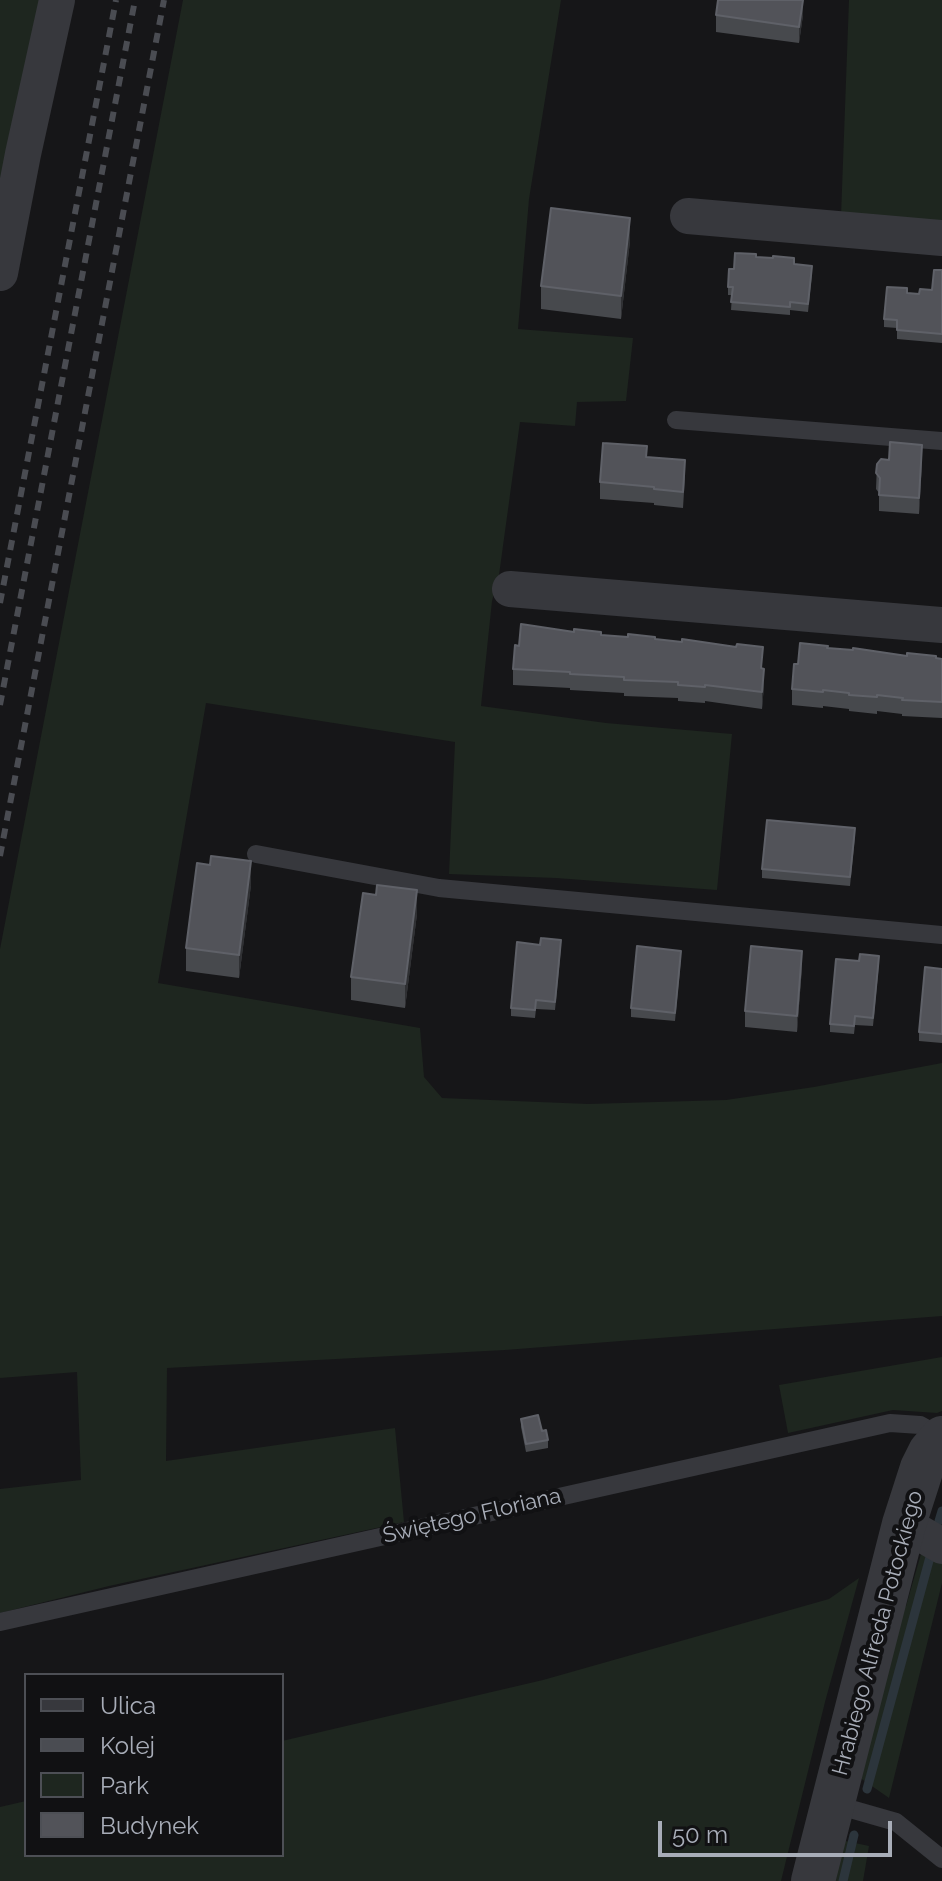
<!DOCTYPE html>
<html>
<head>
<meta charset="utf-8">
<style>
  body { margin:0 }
  #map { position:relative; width:942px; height:1881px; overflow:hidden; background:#161618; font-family:Raleway,sans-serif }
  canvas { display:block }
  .legend { position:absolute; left:24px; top:1673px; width:260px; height:184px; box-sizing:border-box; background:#111113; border:2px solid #4d4f55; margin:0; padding:10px 14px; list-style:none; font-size:24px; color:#a8adb8 }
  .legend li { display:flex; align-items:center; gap:16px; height:40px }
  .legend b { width:40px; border:2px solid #4d4f55 }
  .scale { position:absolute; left:658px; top:1821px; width:234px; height:36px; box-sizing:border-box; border:4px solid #a8adb8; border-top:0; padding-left:10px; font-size:24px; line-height:28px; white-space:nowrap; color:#a8adb8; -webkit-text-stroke:6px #111113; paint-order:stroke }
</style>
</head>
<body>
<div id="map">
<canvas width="942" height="1881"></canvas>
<ul class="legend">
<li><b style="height:10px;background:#37383d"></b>Ulica</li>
<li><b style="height:10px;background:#4a4c52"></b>Kolej</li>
<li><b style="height:22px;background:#1e261f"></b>Park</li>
<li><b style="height:22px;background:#525359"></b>Budynek</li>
</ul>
<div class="scale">50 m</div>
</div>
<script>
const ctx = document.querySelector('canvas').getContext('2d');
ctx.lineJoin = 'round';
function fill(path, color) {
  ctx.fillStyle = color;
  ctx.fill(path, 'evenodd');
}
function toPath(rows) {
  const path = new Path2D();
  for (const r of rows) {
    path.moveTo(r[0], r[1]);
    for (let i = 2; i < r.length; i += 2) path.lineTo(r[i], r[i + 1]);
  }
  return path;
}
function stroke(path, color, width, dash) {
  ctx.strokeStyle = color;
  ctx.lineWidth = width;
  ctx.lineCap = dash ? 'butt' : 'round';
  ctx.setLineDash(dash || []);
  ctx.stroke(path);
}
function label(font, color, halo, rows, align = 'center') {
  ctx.font = font + ' Raleway,sans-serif';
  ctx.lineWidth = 8;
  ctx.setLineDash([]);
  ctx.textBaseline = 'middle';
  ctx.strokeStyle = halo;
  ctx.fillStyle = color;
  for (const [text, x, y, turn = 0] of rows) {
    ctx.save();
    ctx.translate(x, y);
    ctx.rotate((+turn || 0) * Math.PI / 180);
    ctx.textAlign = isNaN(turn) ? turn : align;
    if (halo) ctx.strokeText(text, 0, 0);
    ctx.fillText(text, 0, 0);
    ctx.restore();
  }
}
const green = toPath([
  [0,0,40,0,0,198],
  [183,0,561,0,529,199,518,329,633,338,626,401,577,402,575,426,520,422,499,575,492,601,481,706,606,723,732,734,717,890,556,878,449,874,455,742,206,703,158,983,420,1028,424,1077,442,1098,588,1104,726,1100,814,1087,942,1063,942,1316,505,1350,167,1368,166,1461,395,1428,404,1522,109,1586,0,1613,0,1489,81,1480,77,1372,0,1378,0,949],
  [849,0,942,0,942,225,841,216],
  [942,1357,942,1411,937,1413,893,1410,788,1433,779,1385],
  [921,1554,942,1559,942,1583,889,1798,856,1775,898,1609,906,1606],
  [859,1578,825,1702,781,1881,0,1881,0,1807,26,1801,26,1855,282,1855,282,1741,543,1680,829,1599],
  [841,1840,869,1846,863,1881,830,1881]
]);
const stream = toPath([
  [939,1521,942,1511],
  [867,1789,930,1557],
  [843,1881,854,1835]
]);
const service = toPath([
  [676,420,942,441],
  [256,854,439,888,942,935],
  [0,1622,890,1423,920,1425,942,1437],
  [833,1804,896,1822,942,1859]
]);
const minor = toPath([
  [688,216,942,238],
  [0,273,23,154,57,0],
  [510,589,942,625],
  [904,1524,942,1546]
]);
const tertiary = toPath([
  [813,1881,904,1524,922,1468,930,1452,942,1438]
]);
const rail = toPath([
  [0,603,116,0],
  [0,705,135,0],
  [0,856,164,0]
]);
const wall = toPath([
  [716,15,803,15,799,43,716,32],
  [630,241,621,319,541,309,541,286],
  [756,257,794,264,812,274,808,312,790,310,790,315,731,310,732,295,728,295,728,287,734,269],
  [942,270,942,343,897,339,897,328,884,327,884,319,907,293,919,294,932,290],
  [647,457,685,476,683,508,654,505,654,503,600,499,600,482],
  [922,461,919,514,879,511,879,493,876,489,877,464],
  [601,635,655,639,762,668,764,685,762,709,705,701,705,703,678,701,678,698,624,696,624,693,570,690,570,688,513,685,513,669],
  [827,648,942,659,942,718,902,716,902,714,877,711,877,714,849,711,849,709,823,706,823,708,792,705,792,689,798,664],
  [855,836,850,886,762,878,762,869],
  [251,885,239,978,186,971,186,948],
  [376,895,417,914,405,1008,351,1000,351,977],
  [561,948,555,1010,536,1009,535,1018,511,1016,511,1008],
  [681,959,675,1021,631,1017,631,1008],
  [879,964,873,1026,855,1025,854,1034,830,1032,830,1024],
  [802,967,797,1032,745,1027,745,1011],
  [942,969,942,1043,919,1041,919,1032],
  [521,1419,542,1431,548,1440,548,1448,526,1452,521,1427]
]);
const shadedWall = toPath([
  [803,0,803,15,799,43,799,27],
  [630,218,630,241,621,319,621,296],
  [922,445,922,461,919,514,919,498],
  [764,669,764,685,762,709,762,692],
  [251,861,251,885,239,978,239,955],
  [417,890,417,914,405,1008,405,984],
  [802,951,802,967,797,1032,797,1016]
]);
const building = toPath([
  [718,0,803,0,799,27,716,15,718,0],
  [551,208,630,218,621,296,541,286,551,208],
  [735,253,756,254,756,257,773,258,773,256,794,258,794,264,812,266,808,304,790,302,790,307,731,302,733,287,728,287,729,269,734,269,735,253],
  [934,270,942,270,942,334,897,330,897,320,884,319,887,287,907,288,907,293,919,294,920,289,932,290,934,270],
  [890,442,922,445,919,498,879,495,880,478,876,473,877,464,881,459,889,460,890,442],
  [603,443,647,446,646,457,685,460,683,492,654,489,654,487,600,482,603,443],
  [521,624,574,632,574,629,601,632,601,635,628,637,628,634,655,637,655,639,682,642,682,639,736,647,737,644,763,647,761,668,764,669,762,692,705,685,705,687,678,685,678,682,624,680,624,677,570,674,570,672,513,669,515,645,519,646,521,624],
  [800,643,828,646,827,648,853,650,853,648,907,656,907,653,936,656,936,658,942,659,942,702,902,700,903,698,877,695,877,697,849,695,849,693,823,690,823,692,792,689,794,664,798,664,800,643],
  [767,820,855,828,850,877,762,869,767,820],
  [211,856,251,861,239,955,186,948,197,863,210,865,211,856],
  [377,885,417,890,405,984,351,977,363,893,376,895,377,885],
  [541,938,561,940,555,1002,536,1000,535,1010,511,1008,517,942,540,945,541,938],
  [637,946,681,951,675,1013,631,1008,637,946],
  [751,946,802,951,797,1016,745,1011,751,946],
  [860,954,879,956,873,1018,855,1016,854,1026,830,1024,836,959,859,961,860,954],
  [925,967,942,969,942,1034,919,1032,925,967],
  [538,1415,542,1431,546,1430,548,1440,526,1444,521,1419,538,1415]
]);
const streetNames = [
  ["Świętego Floriana",472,1516,-13],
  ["Hrabiego Alfreda Potockiego",878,1633,-75]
];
fill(green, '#1e261f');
stroke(stream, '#2c353c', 9);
stroke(service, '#37383d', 18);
stroke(minor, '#37383d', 36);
stroke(tertiary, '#37383d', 44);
stroke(rail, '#4a4c52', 6, [10, 8]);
fill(wall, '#47494d');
fill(shadedWall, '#2f3033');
fill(building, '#525359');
stroke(building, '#5f6168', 2);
label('22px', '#a8adb8', '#111113', streetNames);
</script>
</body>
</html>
